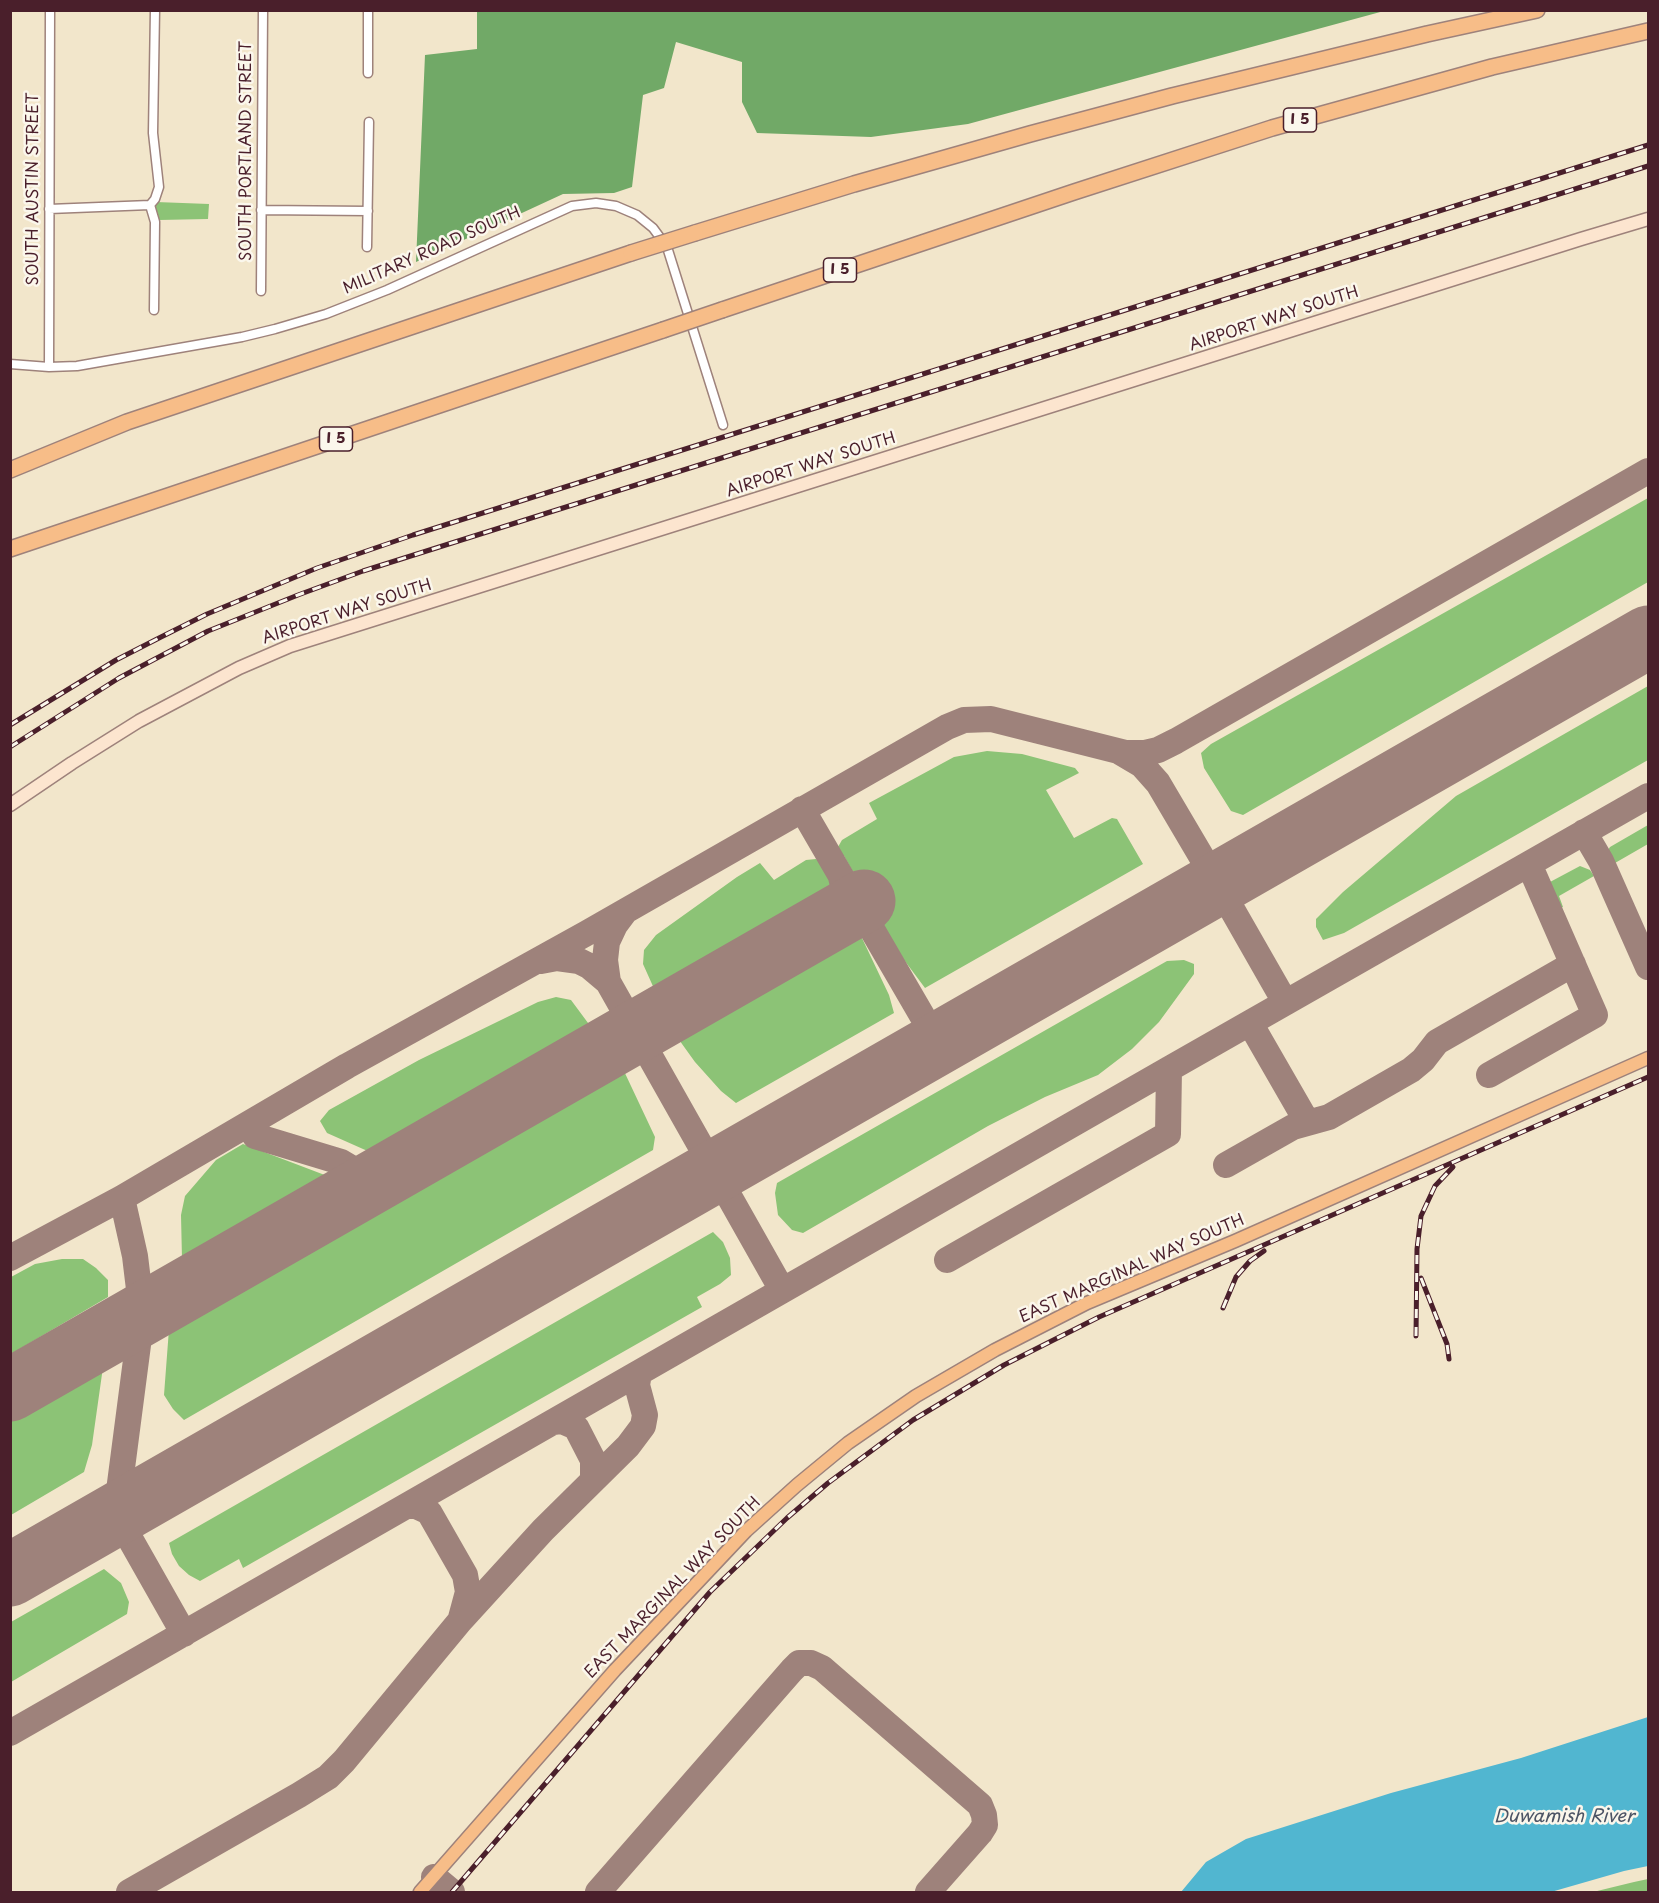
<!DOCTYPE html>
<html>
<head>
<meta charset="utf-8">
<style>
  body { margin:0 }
  #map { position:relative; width:1659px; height:1903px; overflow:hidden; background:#f2e6cb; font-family:"Playpen Sans",sans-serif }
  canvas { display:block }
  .frame { position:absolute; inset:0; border:12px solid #4a1f2b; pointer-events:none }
</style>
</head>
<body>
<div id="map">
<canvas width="1659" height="1903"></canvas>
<div class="frame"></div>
</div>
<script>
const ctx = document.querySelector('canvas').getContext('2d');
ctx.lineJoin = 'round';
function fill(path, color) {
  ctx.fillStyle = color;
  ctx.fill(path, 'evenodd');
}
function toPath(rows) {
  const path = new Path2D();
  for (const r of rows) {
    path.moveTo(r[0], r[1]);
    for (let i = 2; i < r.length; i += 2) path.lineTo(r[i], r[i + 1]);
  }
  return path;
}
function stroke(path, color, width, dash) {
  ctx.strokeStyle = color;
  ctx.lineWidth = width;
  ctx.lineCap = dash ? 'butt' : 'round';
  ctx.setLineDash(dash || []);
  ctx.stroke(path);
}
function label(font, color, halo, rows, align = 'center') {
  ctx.font = font + ' "Playpen Sans",sans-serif';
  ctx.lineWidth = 5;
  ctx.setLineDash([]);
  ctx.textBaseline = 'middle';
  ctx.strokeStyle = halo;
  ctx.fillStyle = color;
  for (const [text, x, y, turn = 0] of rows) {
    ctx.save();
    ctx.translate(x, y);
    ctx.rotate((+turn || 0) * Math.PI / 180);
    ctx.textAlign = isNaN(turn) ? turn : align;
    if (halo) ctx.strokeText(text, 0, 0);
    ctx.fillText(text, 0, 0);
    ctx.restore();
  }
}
const green = toPath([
  [156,202,209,204,208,219,159,220,154,204],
  [1648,498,1648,582,1243,815,1231,811,1204,768,1201,753,1211,744],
  [1648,686,1648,760,1344,933,1323,940,1316,927,1316,919,1343,892,1456,796],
  [987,751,1022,754,1075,768,1079,773,1046,790,1074,838,1112,818,1117,819,1143,864,925,988,878,925,885,921,856,871,853,872,844,856,840,857,838,847,842,840,877,819,869,803,954,757],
  [1648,825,1648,844,1615,863,1608,850,1610,847],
  [816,859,823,864,835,888,827,897,656,993,643,964,644,950,656,935,737,877,760,863,774,880,806,860],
  [1580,866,1590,870,1594,876,1559,896,1563,907,1558,909,1550,891,1550,882],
  [861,936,889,995,894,1013,736,1103,721,1091,695,1062,677,1037,849,939],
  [1184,960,1194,964,1194,974,1159,1022,1132,1049,1098,1075,1045,1097,988,1126,803,1233,792,1230,778,1215,775,1193,777,1183,1167,961],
  [556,997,571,1000,591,1027,372,1153,327,1133,320,1121,329,1110,419,1060,538,1002],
  [623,1069,655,1137,653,1150,184,1420,173,1409,164,1395,169,1329],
  [243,1144,330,1177,182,1259,181,1215,185,1196,216,1160],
  [713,1232,723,1242,730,1258,731,1275,720,1284,697,1297,702,1307,243,1568,239,1559,200,1581,189,1575,179,1566,172,1554,169,1543],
  [62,1259,83,1259,96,1268,108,1280,108,1297,11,1354,11,1277,35,1264],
  [103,1367,92,1445,84,1472,11,1515,11,1421],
  [104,1569,121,1583,129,1602,127,1614,11,1682,11,1622],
  [1648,1879,1648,1892,1593,1892,1634,1882]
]);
const forest = toPath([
  [477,11,477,10,1384,11,968,124,871,137,757,133,742,102,742,62,676,42,664,88,643,95,632,187,614,193,563,194,416,262,425,55,477,49]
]);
const water = toPath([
  [1648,1717,1648,1866,1624,1871,1551,1892,1181,1892,1206,1862,1246,1839,1391,1793,1521,1758]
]);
const taxiway = toPath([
  [1120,752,1142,765,1158,783,1217,883,1285,1002],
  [802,809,938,1043],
  [1584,832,1601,861,1648,967],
  [826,922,838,911,843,900,844,889,841,877],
  [541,961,557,958,579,961,589,966,608,982,782,1290],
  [608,982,605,960,607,942,615,925,624,913],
  [1250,1023,1307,1122],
  [1489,1075,1595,1015,1529,864],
  [249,1125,255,1136,341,1162,363,1175,369,1183],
  [1226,1165,1293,1127,1329,1117,1411,1070,1423,1060,1437,1042,1573,964],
  [122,1198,135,1256,142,1314,116,1514,184,1634],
  [10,1258,122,1198,347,1066,587,933,947,727,964,720,991,719,1126,753,1145,753,1158,750,1176,741,1648,471],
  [947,1260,1168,1134,1169,1069],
  [555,1422,562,1421,576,1427,593,1460,593,1480],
  [407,1506,416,1506,429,1512,465,1575,468,1592,461,1618],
  [10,1733,1169,1069,1648,796],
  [434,1877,452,1892],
  [129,1892,299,1795,328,1777,344,1761,460,1621,543,1530,628,1446,643,1426,645,1415,637,1385,639,1373],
  [598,1892,792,1670,799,1663,811,1663,822,1668,980,1805,984,1815,985,1825,980,1833,928,1892]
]);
const runway = toPath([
  [10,1390,864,901],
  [10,1575,1648,637]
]);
const street = toPath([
  [368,73,368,10],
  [49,209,150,205],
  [261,210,368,211],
  [367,247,369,122],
  [261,291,263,10],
  [154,310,155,222,150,205,155,199,159,187,153,133,155,10],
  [10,364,49,367,77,366,242,337,275,329,326,314,387,290,572,206,596,203,616,206,637,215,653,228,667,247,723,425],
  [49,367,50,10]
]);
const secondary = toPath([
  [10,805,72,763,139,721,239,668,290,646,1581,239,1648,219]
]);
const primary = toPath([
  [420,1892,615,1670,746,1531,797,1485,848,1443,916,1396,995,1350,1087,1303,1235,1241,1648,1058]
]);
const highway = toPath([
  [695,233,854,184,1030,134,1172,96,1427,34,1537,10],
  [722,310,1074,192,1272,128,1492,67,1648,31],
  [10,470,127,422,631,253],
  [10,549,663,330]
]);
const rail = toPath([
  [10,725,116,660,161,637,207,614,317,568,413,535,1648,145],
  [10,747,119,678,208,631,298,595,363,571,1648,166],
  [1421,1278,1447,1344,1449,1359],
  [1223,1308,1236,1277,1250,1261,1264,1251],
  [1416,1336,1417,1249,1421,1216,1435,1186,1453,1167],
  [452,1892,710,1592,787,1518,828,1483,913,1420,1004,1365,1099,1317,1648,1077]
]);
const highwayBridge = toPath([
  [631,253,695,233],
  [663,330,722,310]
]);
const shields = [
  [1300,120,33],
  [840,270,33],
  [336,439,33]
];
const shieldNames = [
  ["I 5",1300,120],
  ["I 5",840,270],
  ["I 5",336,439]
];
const streetNames = [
  ["SOUTH PORTLAND STREET",247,151,-90],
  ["SOUTH AUSTIN STREET",34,189,-90],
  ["MILITARY ROAD SOUTH",432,251,-24],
  ["AIRPORT WAY SOUTH",1274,319,-18],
  ["AIRPORT WAY SOUTH",811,465,-18],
  ["AIRPORT WAY SOUTH",347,612,-18],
  ["EAST MARGINAL WAY SOUTH",1132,1269,-24],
  ["EAST MARGINAL WAY SOUTH",673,1588,-46]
];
const waterNames = [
  ["Duwamish River",1564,1817]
];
fill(green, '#8cc376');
fill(forest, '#71a967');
fill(water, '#51b6d0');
stroke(taxiway, '#9e827b', 26);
stroke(runway, '#9e827b', 63);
stroke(street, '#9e827b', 11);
stroke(secondary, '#9e827b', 15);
stroke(primary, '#9e827b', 15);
stroke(highway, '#9e827b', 18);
stroke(street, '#fff', 8);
stroke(secondary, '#fce5cf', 12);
stroke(primary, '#f7bd88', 12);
stroke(highway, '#f7bd88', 15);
stroke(rail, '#4a1f2b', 5);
stroke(rail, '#fbf7ec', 3, [9]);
stroke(highwayBridge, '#9e827b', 18, []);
stroke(highwayBridge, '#f7bd88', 15);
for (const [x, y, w] of shields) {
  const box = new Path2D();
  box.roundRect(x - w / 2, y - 12, w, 24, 4.5);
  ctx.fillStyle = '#fbf7ec';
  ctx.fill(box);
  stroke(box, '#4a1f2b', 1.5);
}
label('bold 15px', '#4a1f2b', null, shieldNames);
label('16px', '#4a1f2b', '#fbf7ec', streetNames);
label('italic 18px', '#4c5465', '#fbf7ec', waterNames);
</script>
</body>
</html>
